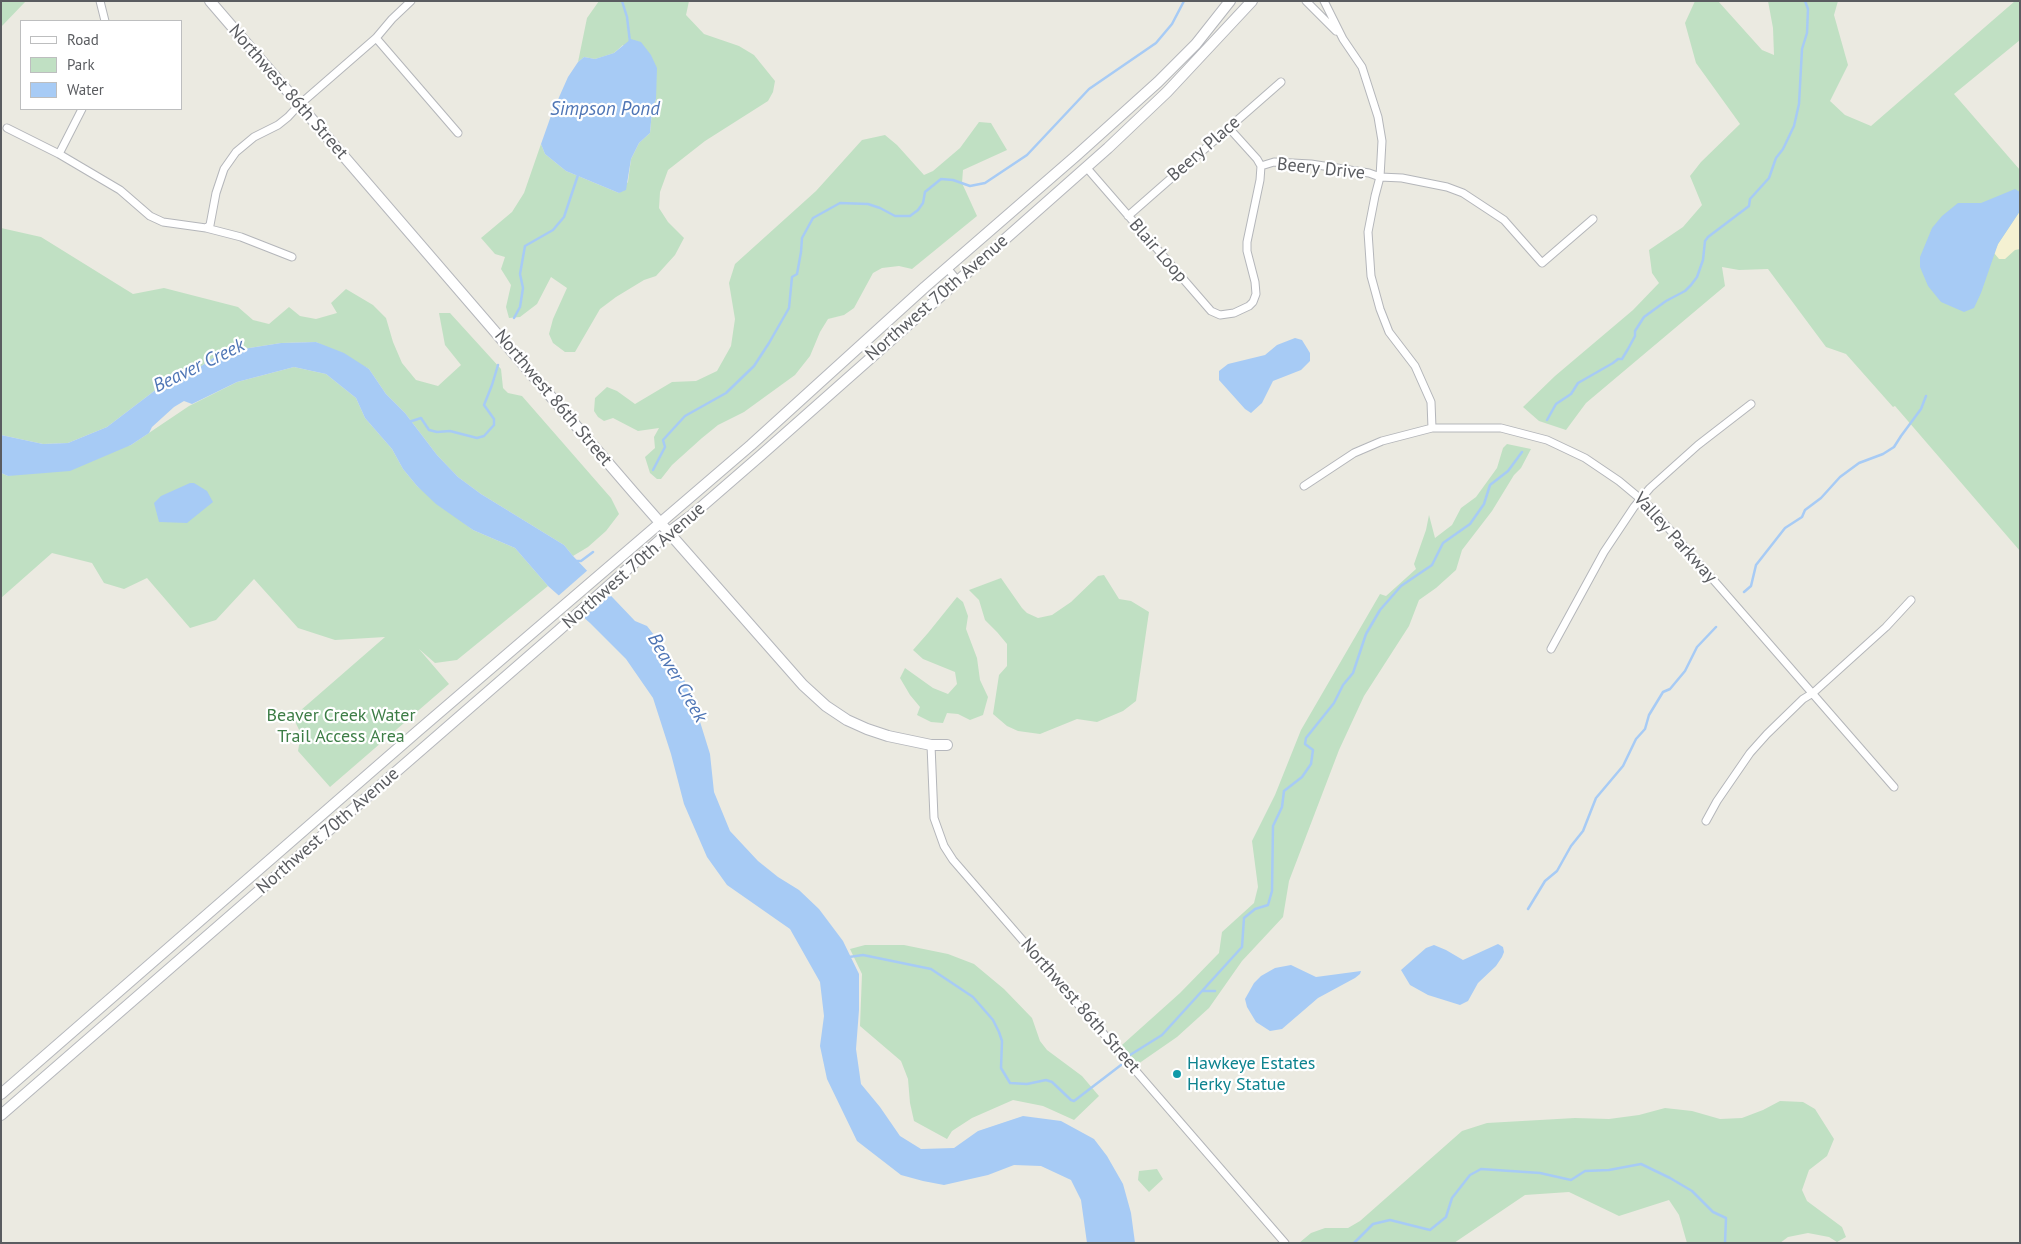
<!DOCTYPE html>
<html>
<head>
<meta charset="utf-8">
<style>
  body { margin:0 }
  #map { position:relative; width:2021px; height:1244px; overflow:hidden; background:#ebeae1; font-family:"PT Sans",sans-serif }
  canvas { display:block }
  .frame { position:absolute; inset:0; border:2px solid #5a5c60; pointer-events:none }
  .legend { position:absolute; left:20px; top:20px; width:162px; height:90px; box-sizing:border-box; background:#fff; border:1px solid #bdbebf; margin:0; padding:6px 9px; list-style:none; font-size:15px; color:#5a5c60 }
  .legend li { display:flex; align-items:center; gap:10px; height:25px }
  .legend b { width:25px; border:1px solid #bdbebf }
</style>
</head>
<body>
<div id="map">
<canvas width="2021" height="1244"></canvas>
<div class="frame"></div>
<ul class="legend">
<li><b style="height:6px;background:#fff"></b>Road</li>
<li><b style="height:14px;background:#c0e0c3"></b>Park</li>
<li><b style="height:14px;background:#a7cbf5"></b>Water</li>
</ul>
</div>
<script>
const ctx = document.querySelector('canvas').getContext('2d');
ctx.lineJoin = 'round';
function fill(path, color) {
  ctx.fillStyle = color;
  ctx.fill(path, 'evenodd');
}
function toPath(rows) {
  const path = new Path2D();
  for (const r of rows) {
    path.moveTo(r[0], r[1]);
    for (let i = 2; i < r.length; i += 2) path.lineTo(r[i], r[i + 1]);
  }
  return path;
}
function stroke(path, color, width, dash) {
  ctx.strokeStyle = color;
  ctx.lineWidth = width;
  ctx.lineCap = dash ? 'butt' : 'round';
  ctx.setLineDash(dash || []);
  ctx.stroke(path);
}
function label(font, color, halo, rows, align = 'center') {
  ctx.font = font + ' "PT Sans",sans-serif';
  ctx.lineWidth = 4.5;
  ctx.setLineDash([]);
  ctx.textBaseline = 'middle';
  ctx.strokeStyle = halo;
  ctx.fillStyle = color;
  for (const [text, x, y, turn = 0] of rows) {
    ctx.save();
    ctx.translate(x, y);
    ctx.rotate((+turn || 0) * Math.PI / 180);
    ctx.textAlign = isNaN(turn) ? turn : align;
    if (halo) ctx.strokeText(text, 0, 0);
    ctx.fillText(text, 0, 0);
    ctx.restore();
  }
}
const green = toPath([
  [1,1,26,1,1,27],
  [599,1,689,1,686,15,704,34,739,46,754,55,775,81,773,92,768,101,705,141,668,170,660,192,659,208,668,222,684,238,675,255,656,276,644,280,616,297,600,309,575,352,565,352,553,343,549,334,553,319,567,288,551,277,537,304,520,317,509,318,506,307,511,285,501,269,505,257,495,254,481,238,512,212,524,193,541,144,545,154,566,171,619,193,628,182,631,159,639,143,650,133,652,111,656,99,656,84,623,45,614,53,605,56,595,59,584,57,578,62,587,18],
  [1695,1,1718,1,1762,50,1774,55,1773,28,1768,1,1838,1,1834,15,1848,65,1830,101,1845,115,1871,126,2015,1,2020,1,2020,40,1954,94,2020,170,2020,551,1895,406,1893,407,1846,354,1826,347,1768,269,1739,270,1722,267,1725,286,1586,403,1566,430,1539,421,1523,407,1555,376,1633,310,1659,283,1652,273,1649,250,1683,227,1702,205,1690,176,1701,162,1740,124,1696,63,1685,23],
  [979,122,991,123,1007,150,963,170,962,183,977,216,912,269,899,266,882,268,873,273,854,308,844,315,828,319,820,332,810,356,795,375,744,412,718,425,702,438,672,465,661,479,657,479,650,473,645,457,655,448,654,437,659,428,638,431,613,418,604,421,598,417,594,411,595,398,607,387,617,391,635,404,672,382,696,381,717,371,731,346,735,319,729,283,735,264,816,191,862,140,885,135,897,145,924,175,933,171,960,148],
  [1,228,41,237,133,294,164,288,238,307,253,320,269,324,289,307,300,316,316,319,337,313,331,303,346,289,373,305,386,318,393,342,402,363,416,380,438,386,461,365,445,345,439,313,450,313,501,369,503,388,508,393,522,396,611,498,619,514,606,531,588,547,573,556,564,545,481,494,458,477,437,455,405,413,386,394,369,369,316,342,281,343,243,349,213,358,184,378,166,382,107,427,68,443,43,444,1,435],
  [294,367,326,374,356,398,365,418,392,449,403,469,417,486,473,530,515,548,548,586,457,660,435,663,419,649,449,684,330,787,298,751,301,734,293,717,385,637,335,640,298,628,254,579,216,620,190,628,147,578,124,589,104,583,92,563,52,553,1,598,1,473,8,476,131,445,189,406,237,382],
  [1507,444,1531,449,1521,468,1514,475,1492,511,1462,550,1456,570,1436,588,1419,600,1409,626,1364,696,1339,750,1289,881,1283,917,1242,961,1209,1008,1177,1037,1138,1064,1122,1045,1180,993,1219,953,1222,932,1254,903,1258,887,1252,841,1275,795,1301,730,1380,594,1386,596,1416,569,1414,564,1426,530,1429,515,1435,538,1452,525,1461,508,1476,497,1497,468,1503,448],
  [1104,575,1119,599,1131,601,1149,612,1136,701,1123,711,1097,722,1077,719,1040,734,1018,731,1007,726,993,714,999,675,1007,666,1007,644,997,632,985,620,979,600,969,590,1001,578,1022,608,1027,613,1038,618,1052,615,1071,602,1098,576],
  [957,597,963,602,968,616,966,629,977,658,980,680,988,697,983,715,970,720,958,714,947,713,943,723,931,722,917,715,920,707,910,695,900,678,905,668,933,688,948,694,957,684,955,672,923,659,913,650,928,633],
  [865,945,904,945,948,954,974,964,1004,989,1032,1018,1040,1041,1047,1050,1082,1076,1099,1096,1074,1120,1043,1106,1013,1100,972,1118,952,1131,947,1139,914,1121,910,1103,908,1079,901,1061,860,1026,862,974,850,949],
  [1780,1101,1803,1102,1815,1109,1834,1139,1827,1156,1809,1170,1802,1190,1807,1201,1842,1227,1846,1237,1837,1242,1829,1237,1808,1233,1788,1237,1780,1243,1687,1243,1679,1215,1669,1200,1619,1216,1569,1192,1525,1195,1454,1243,1299,1243,1311,1233,1325,1228,1348,1228,1360,1221,1462,1131,1487,1123,1575,1118,1609,1119,1639,1115,1665,1108,1692,1111,1720,1119,1742,1118,1763,1110],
  [1157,1169,1163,1179,1149,1192,1138,1180,1139,1171]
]);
const sand = toPath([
  [2020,211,2020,249,2015,250,2005,259,1999,259,1994,253,1998,244]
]);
const water = toPath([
  [631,39,641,42,651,55,657,68,656,99,652,111,650,133,639,143,631,159,626,190,619,193,566,171,545,154,541,144,552,113,568,77,578,62,584,57,595,59,614,53],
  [2015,189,2020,192,2020,211,1998,244,1981,293,1974,308,1964,312,1941,302,1928,286,1920,267,1920,257,1932,228,1942,216,1958,203,1981,203],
  [1295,338,1302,340,1310,353,1310,361,1301,370,1273,381,1262,403,1251,413,1245,409,1219,380,1219,371,1228,364,1265,355,1277,345],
  [316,342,344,353,369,369,386,394,405,413,437,455,458,477,481,494,564,545,573,556,635,621,647,626,658,640,683,677,697,712,710,754,714,792,730,831,758,861,778,877,799,890,819,909,843,941,859,974,859,1010,856,1049,861,1084,880,1107,900,1136,921,1149,954,1148,978,1131,1023,1116,1061,1121,1094,1139,1107,1156,1123,1184,1131,1213,1135,1243,1087,1243,1081,1200,1071,1180,1041,1166,1014,1165,988,1175,944,1185,923,1181,901,1175,857,1141,827,1079,820,1046,824,1016,820,982,790,929,727,885,707,857,684,804,671,754,653,698,626,659,590,623,548,586,515,548,473,530,436,504,417,486,403,469,392,449,365,418,356,398,326,374,294,367,237,382,192,404,184,401,174,407,152,427,149,433,131,445,70,471,8,476,1,473,1,435,43,444,68,443,107,427,166,382,184,378,213,358,243,349,281,343],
  [190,483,194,483,207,491,213,502,187,523,159,522,154,503,161,496],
  [1498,944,1503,947,1504,952,1502,957,1496,966,1478,983,1468,1001,1460,1005,1428,995,1410,985,1401,970,1426,948,1434,945,1446,950,1463,960],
  [1291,965,1316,977,1361,971,1360,974,1355,978,1318,998,1282,1029,1270,1031,1256,1022,1247,1007,1245,999,1254,983,1261,976,1275,968]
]);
const pier = toPath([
  [589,569,612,593,582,619,557,597]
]);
const stream = toPath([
  [622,1,627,17,630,42],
  [514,318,520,307,523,288,520,274,525,246,553,230,564,217,578,175],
  [1547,420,1556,404,1571,394,1578,383,1613,363,1618,359,1622,359,1628,349,1635,336,1635,331,1644,317,1666,301,1685,291,1691,285,1697,277,1703,260,1705,241,1708,237,1749,206,1750,199,1769,178,1776,158,1783,149,1794,126,1799,104,1802,49,1807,33,1808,9,1805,1],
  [409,422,421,418,429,430,437,432,450,431,477,438,484,436,494,425,494,419,484,405,492,385,498,365],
  [653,470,665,447,663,440,685,416,726,393,754,366,769,343,789,308,792,277,797,274,801,252,802,238,813,218,840,203,868,204,880,208,895,216,910,216,918,210,923,203,925,192,941,179,953,180,970,186,985,183,1027,155,1089,89,1156,43,1172,24,1184,1],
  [575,561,581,561,593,552],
  [1744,592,1751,586,1756,565,1785,528,1802,517,1805,510,1821,498,1840,477,1859,463,1883,454,1894,447,1901,436,1921,409,1926,396],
  [1528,909,1545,881,1557,871,1571,846,1583,831,1596,798,1623,766,1636,739,1645,729,1649,715,1663,692,1670,689,1685,671,1697,647,1716,627],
  [849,957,863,955,931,969,973,997,993,1020,999,1032,1002,1041,1001,1068,1010,1083,1027,1084,1046,1080,1052,1082,1071,1100,1074,1101,1121,1065],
  [1202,991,1215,991],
  [1130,1055,1162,1035,1242,947,1244,918,1255,909,1268,905,1272,891,1273,826,1282,807,1284,791,1302,777,1311,764,1313,750,1305,744,1306,738,1334,703,1343,685,1353,673,1366,634,1380,610,1401,586,1432,565,1443,543,1470,524,1484,504,1490,485,1508,471,1522,452],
  [1354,1243,1373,1224,1390,1220,1430,1230,1446,1217,1452,1198,1470,1175,1481,1169,1540,1173,1571,1180,1585,1171,1609,1170,1641,1164,1670,1178,1692,1191,1713,1212,1726,1218,1725,1243]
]);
const street = toPath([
  [100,1,105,21],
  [1306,1,1336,31],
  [1324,1,1343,39,1362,67,1378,117,1382,141,1380,177,1375,196,1368,232,1371,276,1380,309,1389,332,1415,366,1431,402,1432,428],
  [376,38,458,133],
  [7,128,59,154,120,190,150,216,163,222,206,228,241,237,292,257],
  [59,154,82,109],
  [1261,166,1274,162,1311,164,1369,173,1380,177,1402,178,1447,187,1463,193,1504,220,1542,263,1593,219],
  [1086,167,1211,311,1220,315,1234,313,1249,306,1253,302,1256,294,1255,282,1247,251,1247,242,1260,180,1261,166,1257,159,1229,128],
  [1128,216,1281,82],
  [206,228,210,225,216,193,224,169,236,152,254,137,278,125,288,117,299,105,376,38,392,19,411,1],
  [947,268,957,280],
  [1304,486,1354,453,1382,441,1432,428,1501,428,1547,440,1585,458,1619,481,1649,506,1894,787],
  [1551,649,1604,552,1634,507,1650,488,1698,445,1751,404],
  [931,745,934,818,944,846,953,860,1285,1243],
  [1706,821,1717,801,1750,753,1767,734,1803,699,1813,693,1886,627,1911,600]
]);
const secondary = toPath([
  [210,1,634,493,803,685,826,706,847,720,867,729,888,736,931,745,947,745],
  [1,1094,419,730,751,445,925,287,1077,155,1158,82,1196,44,1230,1],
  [1,1115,558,631,669,532,692,515,760,456,1108,148,1167,92,1252,1]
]);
const markers = [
  [1177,1074,5,"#0f9aa8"]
];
const streetNames = [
  ["Northwest 86th Street",288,92,49],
  ["Beery Place",1204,149,-41],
  ["Beery Drive",1321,169,6],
  ["Blair Loop",1158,251,49],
  ["Northwest 70th Avenue",937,298,-41],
  ["Northwest 86th Street",553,398,50],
  ["Valley Parkway",1675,538,48],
  ["Northwest 70th Avenue",634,566,-41],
  ["Northwest 70th Avenue",328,831,-41],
  ["Northwest 86th Street",1080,1006,49]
];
const parkNames = [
  ["Beaver Creek Water",341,716],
  ["Trail Access Area",341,737]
];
const cultureNames = [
  ["Hawkeye Estates",1187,1064],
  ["Herky Statue",1187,1085]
];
const waterNames = [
  ["Simpson Pond",605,110],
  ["Beaver Creek",199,366,-26],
  ["Beaver Creek",677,678,60]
];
fill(green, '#c0e0c3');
fill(sand, '#f5f1d2');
fill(water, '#a7cbf5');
fill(pier, '#ebeae1');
stroke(stream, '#a7cbf5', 2.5);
stroke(street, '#b4b6ba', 9);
stroke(secondary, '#b5b7bc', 12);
stroke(street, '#fff', 7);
stroke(secondary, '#fff', 10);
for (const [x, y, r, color] of markers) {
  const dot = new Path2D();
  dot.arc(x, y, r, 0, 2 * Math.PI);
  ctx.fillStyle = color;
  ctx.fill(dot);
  stroke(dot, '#fff', 2);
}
label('18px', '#5a5c60', '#fff', streetNames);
label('18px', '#3d7d46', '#fff', parkNames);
label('18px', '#0d838f', '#fff', cultureNames, 'left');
label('italic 19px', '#4e75b5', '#fff', waterNames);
</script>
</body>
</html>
